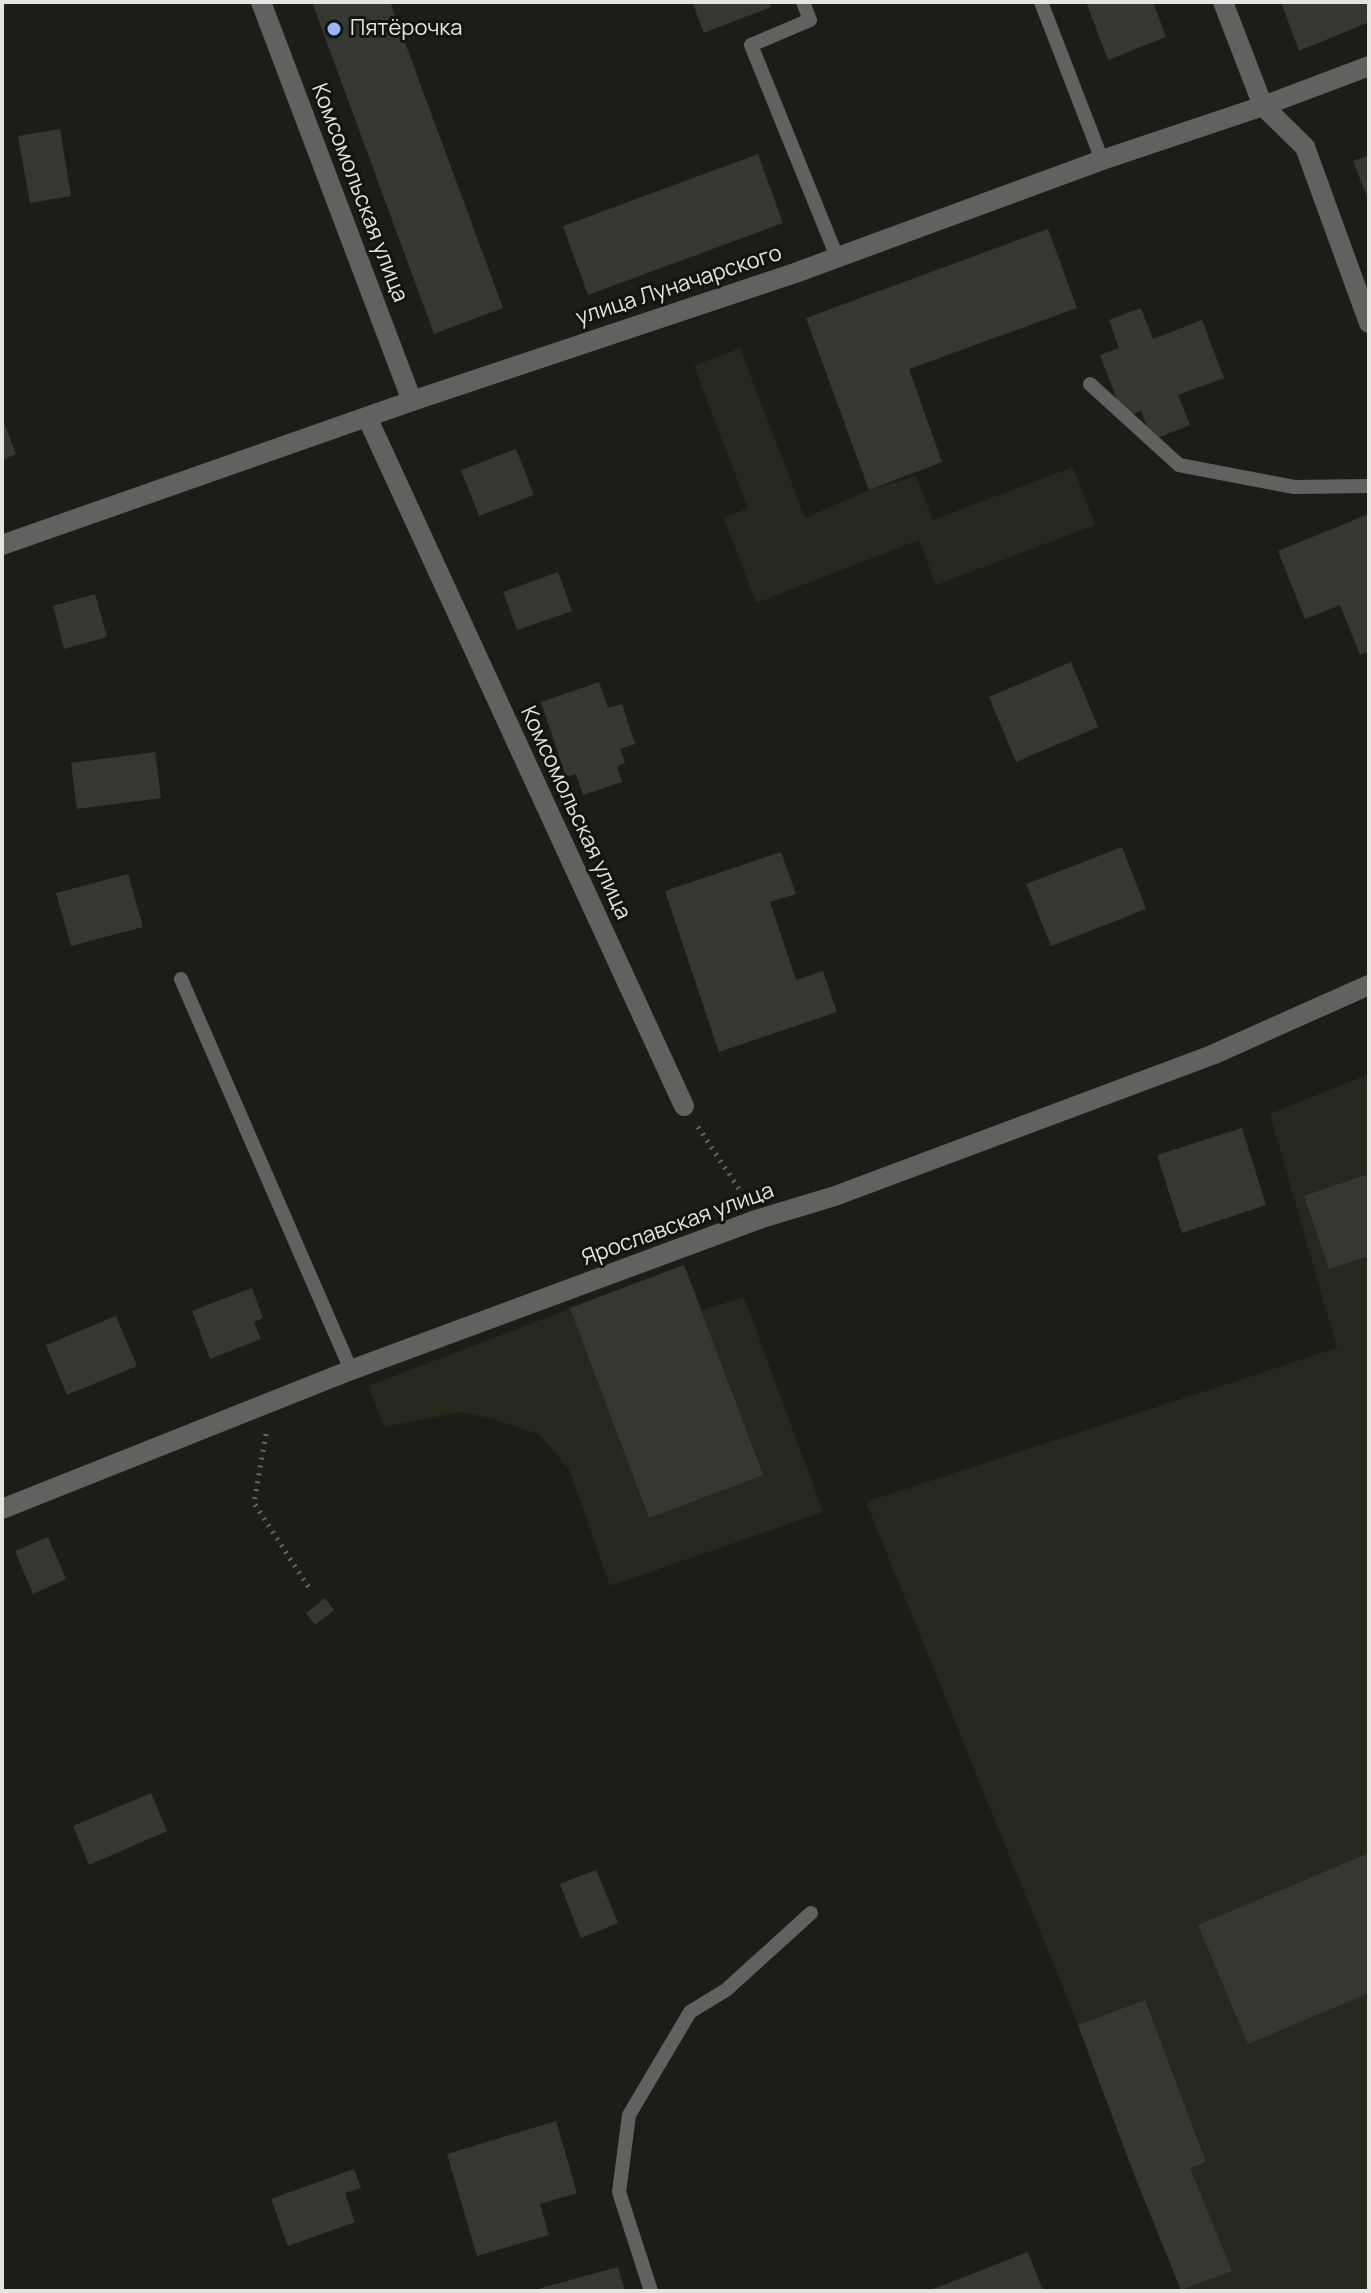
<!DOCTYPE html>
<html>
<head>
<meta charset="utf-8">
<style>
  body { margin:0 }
  #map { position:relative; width:1371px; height:2293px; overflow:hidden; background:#1b1e18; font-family:Manrope,sans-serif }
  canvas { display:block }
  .frame { position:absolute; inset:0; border:4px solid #e3e5e1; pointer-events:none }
</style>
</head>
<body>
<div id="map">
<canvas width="1371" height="2293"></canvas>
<div class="frame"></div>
</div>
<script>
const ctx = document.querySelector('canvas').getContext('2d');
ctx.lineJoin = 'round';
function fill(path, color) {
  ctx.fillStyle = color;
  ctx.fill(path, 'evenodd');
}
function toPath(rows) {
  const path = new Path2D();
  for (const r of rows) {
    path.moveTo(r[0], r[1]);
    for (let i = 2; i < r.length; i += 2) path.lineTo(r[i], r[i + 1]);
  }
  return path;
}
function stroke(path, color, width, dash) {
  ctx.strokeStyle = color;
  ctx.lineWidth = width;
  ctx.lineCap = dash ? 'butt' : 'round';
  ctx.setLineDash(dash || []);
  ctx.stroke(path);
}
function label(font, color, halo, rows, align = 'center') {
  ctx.font = font + ' Manrope,sans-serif';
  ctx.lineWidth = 6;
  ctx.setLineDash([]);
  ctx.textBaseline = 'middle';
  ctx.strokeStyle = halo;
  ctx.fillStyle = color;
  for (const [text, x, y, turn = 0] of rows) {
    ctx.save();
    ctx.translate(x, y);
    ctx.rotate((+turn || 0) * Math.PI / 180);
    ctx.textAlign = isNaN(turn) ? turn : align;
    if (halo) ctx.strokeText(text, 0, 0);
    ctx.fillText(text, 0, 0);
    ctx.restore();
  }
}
const built = toPath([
  [740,348,805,518,869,490,916,476,933,520,1073,467,1095,525,936,585,919,540,756,603,724,518,748,508,694,366],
  [1369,1074,1369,2289,1363,2291,1182,2291,1139,2187,1078,2025,866,1502,1337,1348,1270,1114],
  [684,1265,702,1310,744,1297,823,1512,610,1586,569,1469,539,1434,497,1420,462,1412,384,1427,368,1386]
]);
const building = toPath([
  [312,2,390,2,503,308,434,334],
  [692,2,769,2,771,7,704,33],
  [1086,2,1153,2,1166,37,1108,60],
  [1281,2,1369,2,1369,22,1299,51],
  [60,129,71,196,30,203,18,136],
  [758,154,783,223,588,295,563,226],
  [1369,155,1369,202,1353,161],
  [1048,229,1077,308,909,369,942,462,869,490,806,318],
  [1141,308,1153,339,1202,320,1224,378,1178,395,1190,425,1152,440,1141,411,1124,418,1100,355,1119,348,1109,320],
  [2,417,16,454,2,460],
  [516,449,534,495,479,516,461,470],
  [1369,514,1369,651,1360,655,1340,605,1305,619,1278,551],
  [558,572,572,611,517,630,503,592],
  [95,594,107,637,64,649,53,606],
  [1071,662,1098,727,1016,762,989,697],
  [599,682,608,708,622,704,635,744,620,749,625,763,617,766,622,782,583,795,576,774,566,777,541,702],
  [155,752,161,798,77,809,71,763],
  [1122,847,1146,909,1051,946,1026,884],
  [781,852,796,894,770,902,796,980,823,971,837,1012,719,1052,665,891],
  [128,874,143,927,71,946,56,893],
  [1242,1128,1266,1205,1182,1233,1157,1155],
  [1369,1174,1369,1256,1329,1269,1304,1196],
  [684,1265,763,1475,649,1518,570,1308],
  [252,1288,263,1318,254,1322,261,1339,210,1359,192,1311],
  [116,1316,137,1366,67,1395,46,1345],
  [48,1537,66,1579,33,1594,15,1551],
  [325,1598,334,1610,315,1625,306,1613],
  [151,1793,167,1831,89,1865,73,1826],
  [1369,1853,1369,1993,1248,2044,1198,1925],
  [596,1870,618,1923,581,1938,560,1884],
  [1145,2000,1206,2162,1190,2168,1232,2271,1181,2290,1139,2187,1078,2025],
  [556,2121,577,2193,540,2204,549,2235,477,2256,447,2154],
  [354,2169,361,2188,345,2193,355,2222,288,2246,271,2199],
  [1028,2252,1043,2291,928,2291],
  [618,2267,625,2291,534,2291,534,2290]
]);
const path = toPath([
  [698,1127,743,1195],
  [266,1434,254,1503,311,1591]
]);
const service = toPath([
  [803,2,810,20,751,45,837,257],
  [1041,2,1102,160],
  [1090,384,1179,465,1294,487,1369,486],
  [181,979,351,1370],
  [651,2291,619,2192,629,2115,690,2012,726,1990,811,1913]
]);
const minor = toPath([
  [261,2,412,401],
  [1369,66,1263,106,1305,147,1369,323],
  [367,417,684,1106],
  [2,1509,351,1370,759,1219,835,1196,1212,1055,1369,985]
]);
const tertiary = toPath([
  [2,545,412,401,795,273,1102,160,1263,106,1223,2]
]);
const markers = [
  [334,29,8,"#9bb4fd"]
];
const poiNames = [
  ["Пятёрочка",350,29]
];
const streetNames = [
  ["Комсомольская улица",359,193,69],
  ["улица Луначарского",679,286,-18],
  ["Комсомольская улица",575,813,65],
  ["Ярославская улица",678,1225,-20]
];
fill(built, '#24281d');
fill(building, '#353832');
stroke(path, '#636660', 5, [2, 6]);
stroke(service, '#61625f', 14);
stroke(minor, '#61625f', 20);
stroke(tertiary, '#61625f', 20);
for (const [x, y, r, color] of markers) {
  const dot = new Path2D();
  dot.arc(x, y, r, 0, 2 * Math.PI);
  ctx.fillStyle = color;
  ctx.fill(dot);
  stroke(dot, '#12150f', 3);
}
label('22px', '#e3e5e1', '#12150f', poiNames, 'left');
label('22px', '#e3e5e1', '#12150f', streetNames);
</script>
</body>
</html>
